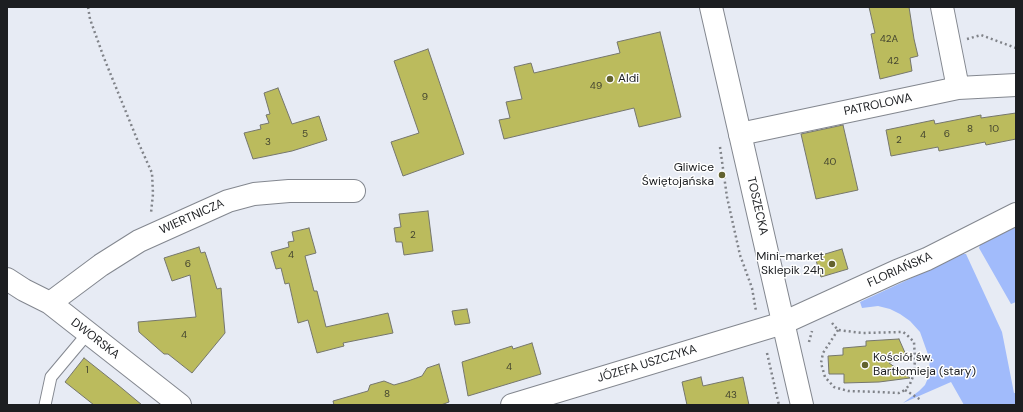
<!DOCTYPE html>
<html>
<head>
<meta charset="utf-8">
<style>
  body { margin:0 }
  #map { position:relative; width:1023px; height:412px; overflow:hidden; background:#e7ebf4; font-family:"DM Sans",sans-serif }
  canvas { display:block }
  .frame { position:absolute; inset:0; border:8px solid #1c1e21; pointer-events:none }
</style>
</head>
<body>
<div id="map">
<canvas width="1023" height="412"></canvas>
<div class="frame"></div>
</div>
<script>
const ctx = document.querySelector('canvas').getContext('2d');
ctx.lineJoin = 'round';
function fill(path, color) {
  ctx.fillStyle = color;
  ctx.fill(path, 'evenodd');
}
function toPath(rows) {
  const path = new Path2D();
  for (const r of rows) {
    path.moveTo(r[0], r[1]);
    for (let i = 2; i < r.length; i += 2) path.lineTo(r[i], r[i + 1]);
  }
  return path;
}
function stroke(path, color, width, dash) {
  ctx.strokeStyle = color;
  ctx.lineWidth = width;
  ctx.lineCap = dash ? 'butt' : 'round';
  ctx.setLineDash(dash || []);
  ctx.stroke(path);
}
function label(font, color, halo, rows, align = 'center') {
  ctx.font = font + ' "DM Sans",sans-serif';
  ctx.lineWidth = 3;
  ctx.setLineDash([]);
  ctx.textBaseline = 'middle';
  ctx.strokeStyle = halo;
  ctx.fillStyle = color;
  for (const [text, x, y, turn = 0] of rows) {
    ctx.save();
    ctx.translate(x, y);
    ctx.rotate((+turn || 0) * Math.PI / 180);
    ctx.textAlign = isNaN(turn) ? turn : align;
    if (halo) ctx.strokeText(text, 0, 0);
    ctx.fillText(text, 0, 0);
    ctx.restore();
  }
}
const green = toPath([
  [1016,226,1016,302,1011,304,979,248,980,245],
  [963,254,966,254,1002,332,1014,393,1016,393,1016,405,964,405,951,382,903,403,919,391,925,385,928,378,930,360,920,332,910,321,900,314,890,309,878,306,862,308,860,302]
]);
const building = toPath([
  [869,7,909,7,914,39,918,56,910,58,912,71,880,79,871,34,875,33,869,7],
  [660,32,681,117,639,127,634,108,504,139,499,120,510,118,506,102,522,99,514,67,531,63,534,73,620,53,617,42,660,32],
  [428,49,464,154,403,176,391,142,419,133,394,61,428,49],
  [278,88,292,124,319,116,327,140,292,151,253,159,244,133,261,129,260,125,269,123,266,115,270,114,264,93,278,88],
  [1016,113,1016,139,986,145,985,142,939,151,938,147,891,156,886,130,934,120,935,124,981,115,981,118,1016,113],
  [843,125,858,190,816,199,801,134,843,125],
  [428,211,433,251,404,255,402,242,396,242,394,228,401,227,399,214,428,211],
  [309,228,316,253,305,256,314,291,317,291,326,327,388,313,393,333,343,343,344,346,317,353,308,320,298,323,289,283,285,284,281,268,276,269,271,252,289,247,288,242,294,241,292,232,309,228],
  [199,247,201,253,205,252,217,289,221,288,225,333,192,373,168,354,164,354,139,332,138,322,196,317,190,275,172,281,164,258,199,247],
  [842,249,848,269,821,277,815,257,842,249],
  [467,309,470,323,455,325,452,311,467,309],
  [899,339,906,355,889,363,910,378,879,382,844,383,844,374,829,374,828,356,843,355,843,348,866,346,866,341,899,339],
  [532,343,541,374,468,396,462,362,512,346,513,349,532,343],
  [84,358,118,385,142,405,94,405,65,382,84,358],
  [439,364,449,402,441,405,334,405,333,401,368,391,370,385,384,381,394,385,408,381,422,376,427,368,439,364],
  [701,377,703,386,743,377,749,405,687,405,682,382,701,377]
]);
const path = toPath([
  [88,7,90,19,104,58,139,144,152,173,153,194,151,213],
  [967,39,981,35,1016,48],
  [720,147,727,197,740,255,752,288,756,311],
  [832,323,838,330,862,333,903,332,907,335,914,342,915,359,914,374,910,384,905,390,921,400],
  [838,330,823,353,821,363,825,377,834,387,848,391,880,392,899,393,905,390],
  [809,342,812,331],
  [767,353,779,405]
]);
const lane = toPath([
  [45,405,51,377,88,333]
]);
const street = toPath([
  [942,7,958,88],
  [740,134,958,88,1016,85],
  [7,279,24,290,50,303,180,405],
  [50,303,101,265,139,241,228,201,254,194,289,191,354,191],
  [512,405,783,323,897,271,927,259,1016,214]
]);
const secondary = toPath([
  [711,7,802,405]
]);
const markers = [
  [610,79,4,"#63622f"],
  [722,175,4,"#63622f"],
  [832,264,4,"#63622f"],
  [865,365,4,"#63622f"]
];
const numberNames = [
  ["42A",889,39],
  ["42",893,61],
  ["49",596,86],
  ["9",425,97],
  ["8",970,129],
  ["10",994,129],
  ["5",305,134],
  ["6",947,134],
  ["4",923,135],
  ["2",899,140],
  ["3",268,142],
  ["40",830,162],
  ["2",413,235],
  ["4",291,255],
  ["6",188,264],
  ["4",184,335],
  ["4",509,367],
  ["1",87,370],
  ["8",387,394],
  ["43",731,395]
];
const poiNames = [
  ["Aldi",618,79],
  ["Gliwice",714,168,"right"],
  ["Świętojańska",714,182,"right"],
  ["Mini-market",824,257,"right"],
  ["Sklepik 24h",824,271,"right"],
  ["Kościół św.",873,358],
  ["Bartłomieja (stary)",873,372]
];
const streetNames = [
  ["PATROLOWA",878,105,-12],
  ["TOSZECKA",757,206,77],
  ["WIERTNICZA",192,217,-24],
  ["FLORIAŃSKA",900,270,-24],
  ["DWORSKA",95,339,38],
  ["JÓZEFA USZCZYKA",647,364,-17]
];
fill(green, '#a1bbfb');
fill(building, '#bbbb5d');
stroke(building, '#75766d', 1);
stroke(lane, '#83878f', 13);
stroke(street, '#83878f', 24);
stroke(secondary, '#83878f', 24);
stroke(path, '#808389', 2.5, [2, 3]);
stroke(lane, '#fff', 11);
stroke(street, '#fff', 22);
stroke(secondary, '#fff', 22);
for (const [x, y, r, color] of markers) {
  const dot = new Path2D();
  dot.arc(x, y, r, 0, 2 * Math.PI);
  ctx.fillStyle = color;
  ctx.fill(dot);
  stroke(dot, '#fff', 1.5);
}
label('10px', '#444530', null, numberNames);
label('12px', '#1c1e21', '#fff', poiNames, 'left');
label('12px', '#1c1e21', '#fff', streetNames);
</script>
</body>
</html>
